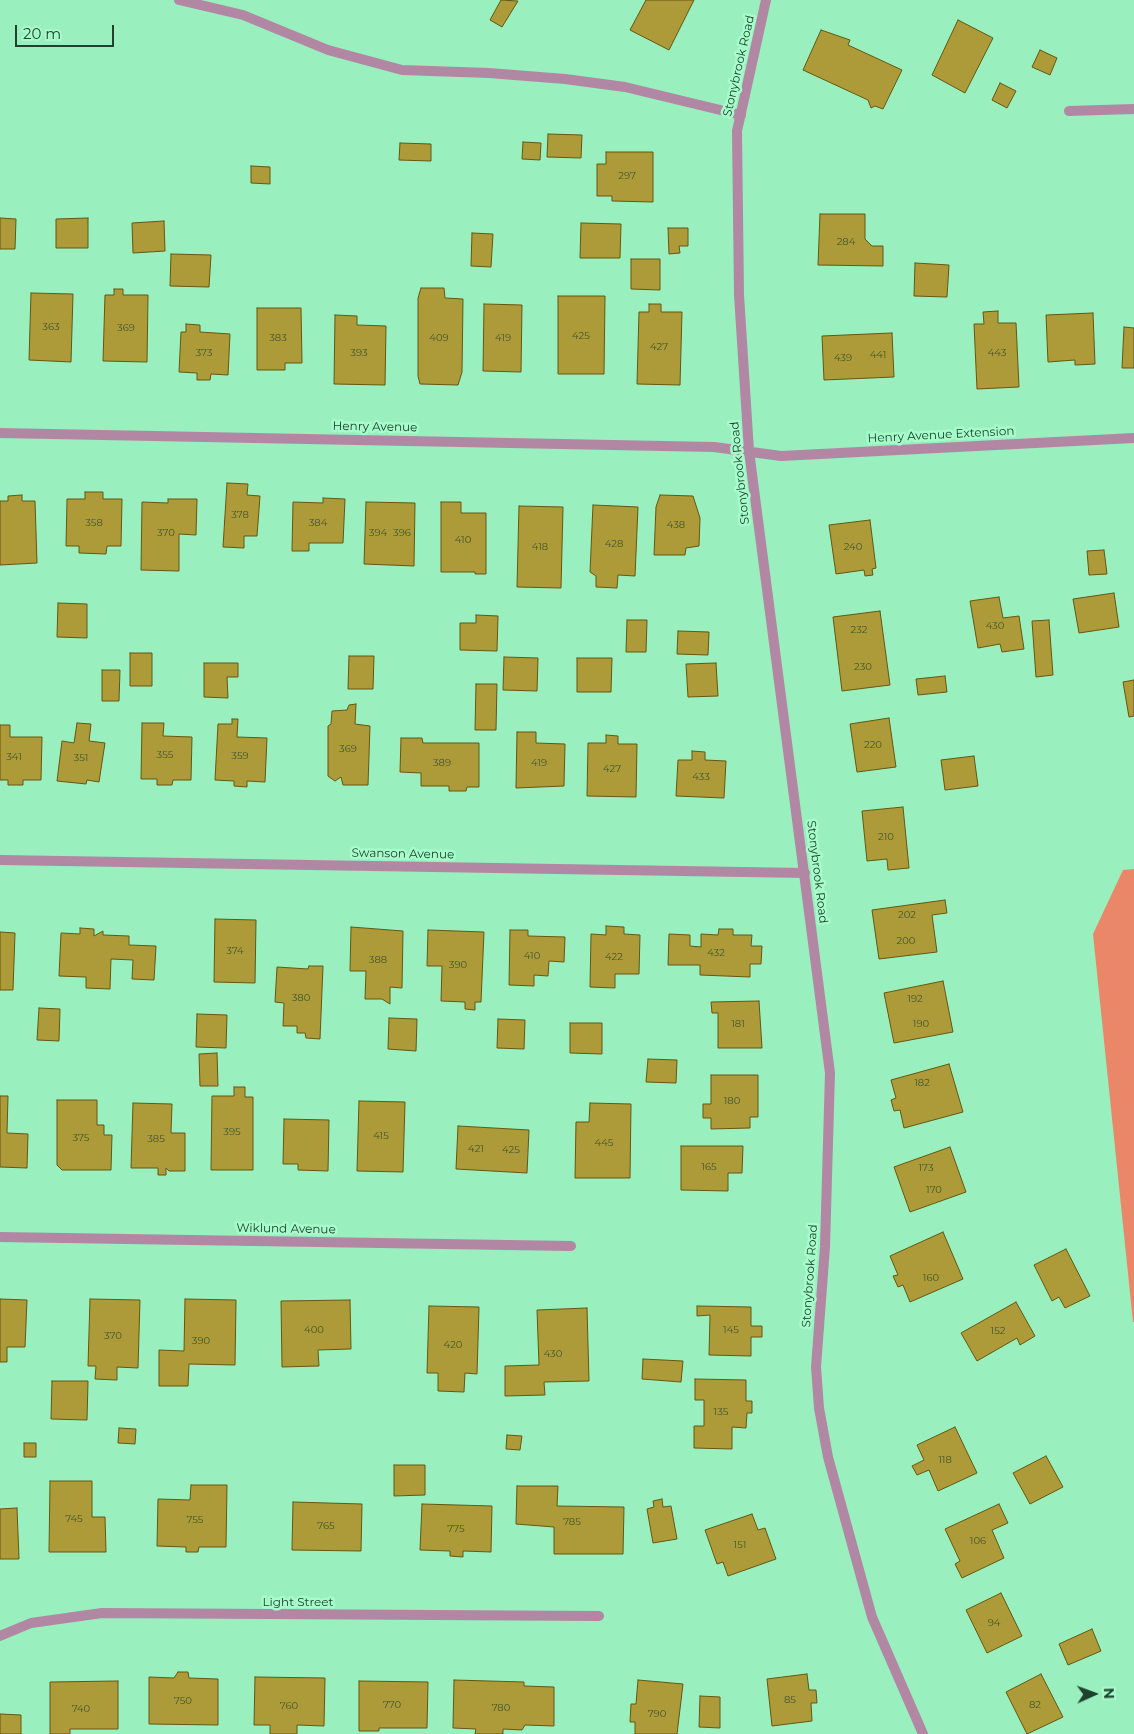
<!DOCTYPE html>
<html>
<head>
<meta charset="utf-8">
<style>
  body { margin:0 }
  #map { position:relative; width:1134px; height:1734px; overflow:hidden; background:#99efbd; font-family:Montserrat,sans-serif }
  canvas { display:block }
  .north { position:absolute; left:1069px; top:1669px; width:50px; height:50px; -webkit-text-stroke:4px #a6fcca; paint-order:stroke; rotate:88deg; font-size:14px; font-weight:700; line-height:20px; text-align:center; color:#1e422e }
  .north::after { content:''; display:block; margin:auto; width:18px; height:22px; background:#1e422e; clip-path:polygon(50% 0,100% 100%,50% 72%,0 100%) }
  .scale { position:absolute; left:15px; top:25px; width:99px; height:22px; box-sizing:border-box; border:2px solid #1e422e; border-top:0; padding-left:6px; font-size:15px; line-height:18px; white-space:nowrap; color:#1e422e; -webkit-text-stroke:4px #a6fcca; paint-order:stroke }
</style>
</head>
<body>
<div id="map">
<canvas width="1134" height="1734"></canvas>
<div class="north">N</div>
<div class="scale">20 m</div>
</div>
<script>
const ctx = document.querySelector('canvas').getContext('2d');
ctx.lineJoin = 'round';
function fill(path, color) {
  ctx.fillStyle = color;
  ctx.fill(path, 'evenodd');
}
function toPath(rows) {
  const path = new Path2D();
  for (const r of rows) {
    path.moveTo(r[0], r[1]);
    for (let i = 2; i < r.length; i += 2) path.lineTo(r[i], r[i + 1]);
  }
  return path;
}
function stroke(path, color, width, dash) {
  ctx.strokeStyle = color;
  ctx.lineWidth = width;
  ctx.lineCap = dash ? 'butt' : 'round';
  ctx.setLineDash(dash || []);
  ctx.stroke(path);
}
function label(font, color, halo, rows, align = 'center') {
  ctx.font = font + ' Montserrat,sans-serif';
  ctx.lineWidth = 5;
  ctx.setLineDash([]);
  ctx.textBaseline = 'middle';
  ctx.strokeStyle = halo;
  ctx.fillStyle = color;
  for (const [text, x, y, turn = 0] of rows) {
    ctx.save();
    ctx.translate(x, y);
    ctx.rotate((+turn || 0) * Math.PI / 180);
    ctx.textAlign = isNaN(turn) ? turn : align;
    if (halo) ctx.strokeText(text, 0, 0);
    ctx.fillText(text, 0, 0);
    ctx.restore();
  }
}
const green = toPath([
  [1134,869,1134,1322,1133,1322,1093,934,1123,870]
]);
const building = toPath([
  [501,0,518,1,502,27,490,20,501,0],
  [646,0,694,0,669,50,630,30,646,0],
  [958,20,993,38,965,93,932,75,958,20],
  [821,30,850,40,848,45,902,70,883,109,875,106,871,108,868,100,803,70,821,30],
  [1040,50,1057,58,1050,75,1032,67,1040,50],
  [1000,83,1016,91,1007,108,992,100,1000,83],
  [548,134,582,135,581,158,547,157,548,134],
  [523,142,541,143,540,160,522,159,523,142],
  [400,143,431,144,431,161,399,160,400,143],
  [606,152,653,152,653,202,612,201,612,196,597,196,597,164,606,164,606,152],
  [251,166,270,167,270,184,251,183,251,166],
  [820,214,865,214,865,239,872,246,883,246,883,266,818,265,820,214],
  [0,218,16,219,15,249,0,249,0,218],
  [88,218,88,248,56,248,56,219,88,218],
  [164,221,165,251,133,253,132,223,164,221],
  [581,223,621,224,620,258,580,258,581,223],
  [668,228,688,228,688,246,679,246,680,253,669,254,668,228],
  [472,233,493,234,491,267,471,266,472,233],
  [171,254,211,255,209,287,170,286,171,254],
  [631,259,660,259,660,290,631,289,631,259],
  [915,263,949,265,947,297,914,296,915,263],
  [421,288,444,288,445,298,463,299,462,372,458,385,420,384,418,376,418,298,421,288],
  [114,289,123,289,123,295,148,295,147,362,103,361,105,295,114,295,114,289],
  [31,293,73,294,71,362,29,360,31,293],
  [558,296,605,296,604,374,558,374,558,296],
  [484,304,522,305,521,372,483,371,484,304],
  [649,304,661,304,661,312,682,312,680,385,637,384,639,312,649,312,649,304],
  [257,308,301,308,302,363,285,363,285,370,257,370,257,308],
  [998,311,998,323,1016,323,1019,387,977,389,974,324,984,324,983,312,998,311],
  [1093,313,1095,364,1075,365,1075,360,1048,362,1046,315,1093,313],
  [335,315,357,316,357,325,386,326,385,385,334,384,335,315],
  [186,324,200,325,200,332,230,334,228,375,211,374,210,380,197,380,197,373,179,372,181,332,186,332,186,324],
  [1124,327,1134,328,1134,368,1122,368,1124,327],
  [892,333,894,377,824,380,822,336,892,333],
  [227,483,248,484,247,495,260,496,257,536,244,536,244,548,223,547,227,483],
  [85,492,103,492,103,499,122,499,121,546,107,546,106,554,79,553,79,546,66,546,67,499,85,499,85,492],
  [22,495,22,501,35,501,37,563,0,565,0,501,8,501,8,496,22,495],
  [660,495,693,496,700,518,699,546,686,548,685,555,654,555,656,507,660,495],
  [323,498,345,499,343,543,309,543,309,551,292,551,293,502,323,503,323,498],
  [168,499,197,499,196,535,179,534,179,571,141,570,142,502,168,503,168,499],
  [366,502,415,503,414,566,364,564,366,502],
  [441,502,461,502,461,513,486,513,486,574,475,574,475,572,441,572,441,502],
  [593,505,638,507,635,576,618,575,617,588,596,587,596,576,590,572,593,505],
  [519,506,563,507,561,588,517,587,519,506],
  [870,520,876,568,872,569,873,575,865,576,864,570,836,574,829,525,870,520],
  [1104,550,1107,574,1089,575,1087,551,1104,550],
  [1114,593,1119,627,1079,633,1073,599,1114,593],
  [999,597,1003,618,1019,616,1024,649,1002,652,1000,644,978,648,970,601,999,597],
  [58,603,87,604,87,638,57,637,58,603],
  [880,611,890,685,842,691,833,617,880,611],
  [476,615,498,616,497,651,460,650,460,623,476,623,476,615],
  [627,620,647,620,646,652,626,652,627,620],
  [1049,620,1053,675,1036,677,1032,621,1049,620],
  [678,631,709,632,708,655,677,654,678,631],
  [130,653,152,653,152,686,130,686,130,653],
  [349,656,374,656,373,689,348,689,349,656],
  [504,657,538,658,537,691,503,690,504,657],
  [577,658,612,658,611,692,577,692,577,658],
  [204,663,238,663,238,677,227,677,228,698,204,697,204,663],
  [716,663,718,696,688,697,686,664,716,663],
  [102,670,120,670,119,701,102,701,102,670],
  [945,676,947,692,918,695,916,679,945,676],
  [1134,680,1134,716,1129,717,1123,682,1134,680],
  [476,684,497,684,496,730,475,730,476,684],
  [356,704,355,724,370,726,368,785,343,785,341,777,335,781,328,776,328,726,331,724,332,711,347,710,349,705,356,704],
  [889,718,896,767,857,772,850,724,889,718],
  [232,719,238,719,237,737,267,738,265,782,247,781,247,787,234,786,234,781,215,780,218,724,232,724,232,719],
  [77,723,91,724,89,741,105,743,99,782,87,780,86,784,57,781,62,741,74,743,77,723],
  [142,723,164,723,163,736,192,737,191,780,173,780,172,785,157,785,157,779,141,779,142,723],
  [0,725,10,725,10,737,42,737,41,780,23,780,23,785,8,785,8,780,0,780,0,725],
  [517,732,536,732,536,743,565,744,564,786,516,788,517,732],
  [606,735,618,736,618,744,637,744,636,797,587,796,588,743,606,743,606,735],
  [401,738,422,738,423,743,479,743,479,787,467,787,466,791,449,791,449,786,421,786,421,773,400,772,401,738],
  [692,751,705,752,705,760,726,761,724,798,676,796,678,760,692,760,692,751],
  [974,756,978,786,945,790,941,760,974,756],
  [903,807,909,868,888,870,887,859,867,861,862,811,903,807],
  [945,900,947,913,932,915,937,952,879,959,872,910,945,900],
  [215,919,256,920,255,983,214,982,215,919],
  [606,926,624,927,624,934,640,935,639,974,615,974,615,988,590,987,591,934,606,935,606,926],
  [351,927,403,931,402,988,390,987,390,1004,382,999,365,999,366,971,350,971,351,927],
  [80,928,94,929,94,936,103,931,103,935,129,936,129,945,156,946,154,980,132,979,133,960,111,959,110,989,86,988,86,977,59,976,61,933,80,934,80,928],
  [719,929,733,929,733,935,752,935,751,946,762,946,761,964,750,964,750,977,700,975,700,965,668,965,669,934,690,935,690,946,701,947,701,934,718,935,719,929],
  [428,930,484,932,481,1002,475,1002,475,1010,465,1009,465,1002,441,1001,442,966,427,966,428,930],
  [510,930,528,930,528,936,565,937,564,962,549,961,548,976,534,975,534,986,509,985,510,930],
  [0,932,15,933,13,990,0,990,0,932],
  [309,966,323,966,320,1039,306,1038,305,1033,297,1033,297,1026,283,1026,284,1003,275,1002,277,967,308,969,309,966],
  [943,981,953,1032,894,1043,884,993,943,981],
  [759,1001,762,1048,718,1048,718,1013,712,1013,711,1002,759,1001],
  [39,1008,60,1009,59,1041,37,1040,39,1008],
  [197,1014,227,1015,226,1048,196,1047,197,1014],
  [389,1018,417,1019,416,1051,388,1049,389,1018],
  [498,1019,525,1020,524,1049,497,1048,498,1019],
  [570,1023,602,1023,602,1054,570,1053,570,1023],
  [217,1053,218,1086,200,1086,199,1054,217,1053],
  [648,1059,677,1060,676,1083,646,1082,648,1059],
  [949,1064,963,1112,904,1128,900,1110,894,1111,891,1100,896,1098,891,1080,949,1064],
  [711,1075,758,1075,758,1117,750,1117,750,1128,711,1129,711,1118,703,1118,703,1104,711,1104,711,1075],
  [234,1087,245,1087,245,1097,253,1097,253,1170,211,1170,212,1096,234,1096,234,1087],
  [0,1096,8,1096,7,1133,28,1134,27,1168,0,1167,0,1096],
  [57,1100,97,1100,97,1125,104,1125,104,1135,112,1135,111,1170,62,1170,57,1165,57,1100],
  [359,1101,405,1102,403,1172,357,1171,359,1101],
  [133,1103,172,1104,171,1133,185,1133,185,1171,169,1171,166,1168,166,1175,158,1175,158,1168,131,1168,133,1103],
  [590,1103,631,1104,630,1178,575,1178,576,1122,589,1122,590,1103],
  [284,1119,329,1120,328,1171,298,1170,298,1164,283,1164,284,1119],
  [458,1126,529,1130,527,1173,456,1169,458,1126],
  [681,1146,743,1146,742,1173,728,1173,728,1191,681,1190,681,1146],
  [950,1147,966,1192,910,1212,894,1167,950,1147],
  [943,1232,963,1279,910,1302,903,1285,898,1287,893,1276,898,1275,890,1256,943,1232],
  [1066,1249,1090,1296,1065,1308,1059,1297,1052,1301,1034,1265,1066,1249],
  [0,1299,27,1300,25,1347,7,1347,7,1362,0,1362,0,1299],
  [90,1299,140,1300,138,1368,117,1367,117,1380,95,1379,96,1366,88,1366,90,1299],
  [185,1299,236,1300,235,1365,189,1364,188,1386,159,1386,159,1350,184,1351,185,1299],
  [350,1300,351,1349,318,1350,319,1366,282,1367,281,1301,350,1300],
  [1016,1302,1035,1336,1020,1345,1017,1338,977,1361,961,1333,1016,1302],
  [429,1306,479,1307,477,1374,465,1373,464,1392,438,1391,438,1373,427,1373,429,1306],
  [697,1306,751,1307,751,1326,762,1326,762,1337,751,1337,751,1356,709,1355,710,1315,697,1316,697,1306],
  [587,1308,589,1381,544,1382,545,1395,505,1396,505,1366,539,1365,537,1310,587,1308],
  [643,1359,683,1361,681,1382,642,1379,643,1359],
  [695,1379,746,1380,746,1401,752,1401,752,1413,747,1413,746,1428,732,1427,732,1449,694,1448,694,1426,704,1426,704,1400,695,1400,695,1379],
  [52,1381,88,1381,87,1420,51,1419,52,1381],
  [955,1427,977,1473,938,1491,929,1470,917,1475,912,1466,924,1460,917,1445,955,1427],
  [119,1428,136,1429,135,1444,118,1443,119,1428],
  [507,1435,522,1436,520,1450,506,1449,507,1435],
  [24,1443,36,1443,36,1457,24,1457,24,1443],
  [1046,1456,1063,1487,1030,1504,1013,1473,1046,1456],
  [394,1465,425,1465,425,1495,394,1496,394,1465],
  [50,1481,92,1481,92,1517,105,1517,106,1552,49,1552,50,1481],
  [191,1485,227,1485,226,1547,199,1547,198,1552,186,1552,186,1547,157,1546,158,1499,190,1500,191,1485],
  [517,1486,558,1486,557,1506,624,1507,623,1554,554,1554,554,1527,516,1524,517,1486],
  [662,1499,663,1507,671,1506,677,1539,653,1543,647,1509,654,1507,653,1501,662,1499],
  [293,1502,362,1504,361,1551,292,1550,293,1502],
  [422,1504,492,1506,491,1552,463,1551,463,1557,450,1556,450,1551,420,1550,422,1504],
  [999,1504,1008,1523,992,1530,1004,1558,962,1578,955,1564,960,1561,945,1529,999,1504],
  [17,1508,19,1559,0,1559,0,1509,17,1508],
  [752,1514,758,1530,765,1528,776,1559,728,1576,723,1562,717,1564,705,1530,752,1514],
  [1001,1593,1022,1636,987,1653,966,1610,1001,1593],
  [1092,1629,1101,1651,1068,1665,1059,1644,1092,1629],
  [178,1672,188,1672,189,1678,218,1679,218,1725,149,1724,149,1677,174,1678,178,1672],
  [807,1674,809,1690,816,1690,817,1703,811,1703,812,1721,772,1726,767,1679,807,1674],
  [1041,1674,1063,1717,1027,1734,1006,1692,1041,1674],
  [255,1677,325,1678,324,1726,297,1725,297,1734,270,1734,270,1725,254,1725,255,1677],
  [454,1680,524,1682,524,1686,554,1687,554,1726,525,1725,522,1730,503,1729,503,1734,475,1734,476,1729,453,1728,454,1680],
  [638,1680,683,1684,677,1734,635,1734,635,1722,630,1722,631,1704,636,1704,638,1680],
  [118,1681,118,1729,70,1729,70,1734,50,1734,50,1682,118,1681],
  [359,1681,428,1682,427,1728,379,1728,379,1731,359,1731,359,1681],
  [700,1696,720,1697,720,1728,699,1727,700,1696],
  [0,1714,21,1715,21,1734,0,1734,0,1714]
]);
const service = toPath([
  [179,0,243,15,328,50,402,70,489,73,565,79,625,87,741,115],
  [1069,111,1134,109]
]);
const minor = toPath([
  [766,0,737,131,739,295,749,451,830,1073,825,1247,816,1367,819,1408,828,1457,872,1617,923,1734],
  [0,433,714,447,781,456,1134,438],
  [0,860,805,873],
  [0,1237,571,1246],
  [0,1636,31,1623,102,1613,599,1616]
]);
const numberNames = [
  ["297",627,176],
  ["284",846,242],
  ["363",51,327],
  ["369",126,328],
  ["425",581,336],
  ["383",278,338],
  ["409",439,338],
  ["419",503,338],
  ["427",659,347],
  ["373",204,353],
  ["393",359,353],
  ["443",997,353],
  ["441",878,355],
  ["439",843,358],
  ["378",240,515],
  ["358",94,523],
  ["384",318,523],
  ["438",676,525],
  ["370",166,533],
  ["394",378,533],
  ["396",402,533],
  ["410",463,540],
  ["428",614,544],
  ["418",540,547],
  ["240",853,547],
  ["430",995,626],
  ["232",859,630],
  ["230",863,667],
  ["220",873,745],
  ["369",348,749],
  ["355",165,755],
  ["359",240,756],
  ["341",14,757],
  ["351",81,758],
  ["389",442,763],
  ["419",539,763],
  ["427",612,769],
  ["433",701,777],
  ["210",886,837],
  ["202",907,915],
  ["200",906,941],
  ["374",235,951],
  ["432",716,953],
  ["410",532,956],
  ["422",614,957],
  ["388",378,960],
  ["390",458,965],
  ["380",301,998],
  ["192",915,999],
  ["181",738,1024],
  ["190",921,1024],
  ["182",922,1083],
  ["180",732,1101],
  ["395",232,1132],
  ["415",381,1136],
  ["375",81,1138],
  ["385",156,1139],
  ["445",604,1143],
  ["421",476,1149],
  ["425",511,1150],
  ["165",709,1167],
  ["173",926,1168],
  ["170",934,1190],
  ["160",931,1278],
  ["400",314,1330],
  ["145",731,1330],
  ["152",998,1331],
  ["370",113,1336],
  ["390",201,1341],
  ["420",453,1345],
  ["430",553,1354],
  ["135",721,1412],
  ["118",945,1460],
  ["745",74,1519],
  ["755",195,1520],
  ["785",572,1522],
  ["765",326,1526],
  ["775",456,1529],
  ["106",978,1541],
  ["151",740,1545],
  ["94",994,1623],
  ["85",790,1700],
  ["750",183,1701],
  ["770",392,1705],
  ["82",1035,1705],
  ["760",289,1706],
  ["780",501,1708],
  ["740",81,1709],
  ["790",657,1714]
];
const streetNames = [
  ["Stonybrook Road",739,66,-77],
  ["Henry Avenue",375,427,1],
  ["Henry Avenue Extension",941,435,-3],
  ["Stonybrook Road",740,473,-96],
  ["Swanson Avenue",403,854,1],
  ["Stonybrook Road",817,872,83],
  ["Wiklund Avenue",286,1229,1],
  ["Stonybrook Road",810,1276,-86],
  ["Light Street",298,1602]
];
fill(green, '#ea8769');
fill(building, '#ad9a38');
stroke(building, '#645712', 1);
stroke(service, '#b287a4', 10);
stroke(minor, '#b287a4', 10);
label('10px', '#425830', null, numberNames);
label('12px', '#1e422e', '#a6fcca', streetNames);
</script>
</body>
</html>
